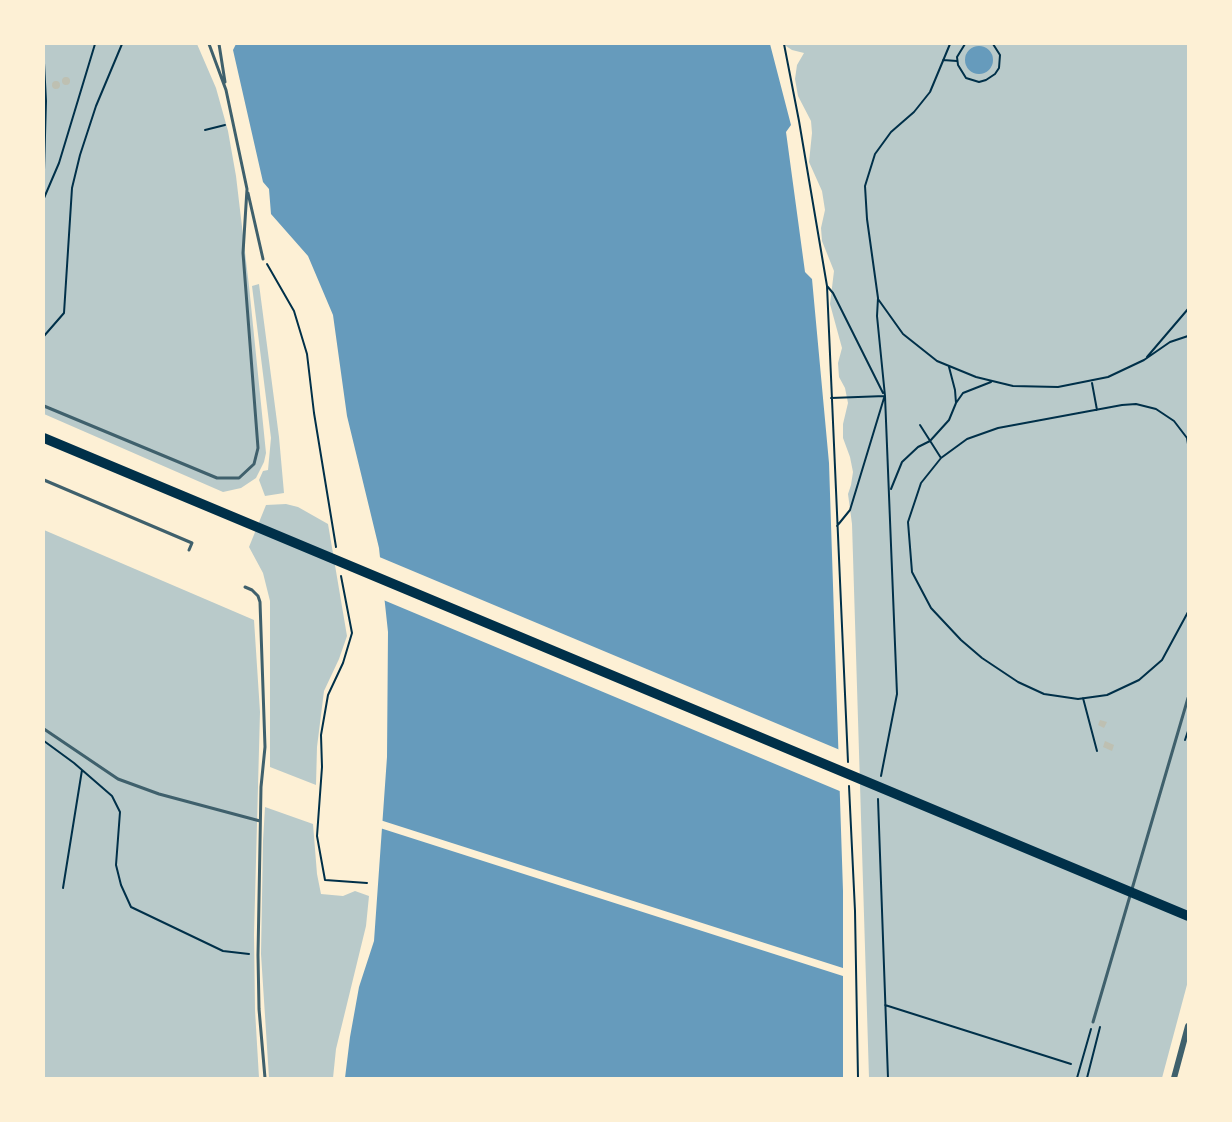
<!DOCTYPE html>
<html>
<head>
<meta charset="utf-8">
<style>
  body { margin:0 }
  #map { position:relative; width:1232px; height:1122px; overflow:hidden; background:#fdf0d5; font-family:"DM Sans",sans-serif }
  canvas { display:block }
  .frame { position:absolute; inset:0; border:45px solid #fdf0d5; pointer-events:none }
</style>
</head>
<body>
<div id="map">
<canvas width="1232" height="1122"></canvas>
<div class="frame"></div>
</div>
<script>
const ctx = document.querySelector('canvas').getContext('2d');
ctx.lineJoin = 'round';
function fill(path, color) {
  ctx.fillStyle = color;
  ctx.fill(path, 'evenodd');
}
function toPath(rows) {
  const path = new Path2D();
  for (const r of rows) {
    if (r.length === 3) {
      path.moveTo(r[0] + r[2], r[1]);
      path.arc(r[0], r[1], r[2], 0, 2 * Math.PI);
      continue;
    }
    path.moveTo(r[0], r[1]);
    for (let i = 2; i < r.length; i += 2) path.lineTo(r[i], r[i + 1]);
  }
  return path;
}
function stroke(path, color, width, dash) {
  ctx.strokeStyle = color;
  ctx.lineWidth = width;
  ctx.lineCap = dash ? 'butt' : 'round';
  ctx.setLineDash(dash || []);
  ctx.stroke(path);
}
const green = toPath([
  [44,44,197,44,216,88,228,131,236,176,249,286,266,453,264,462,256,478,241,488,223,492,44,414],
  [783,44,1188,44,1188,981,1162,1078,869,1078,852,524,848,494,851,485,853,472,850,457,843,438,843,424,848,403,845,388,839,377,838,363,842,348,830,304,834,271,822,241,821,228,825,210,822,191,809,162,812,133,811,121,798,96,795,79,797,65,804,53,792,50],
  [259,284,279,437,284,493,265,496,259,480,263,471,268,470,271,438,252,286],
  [286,504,298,507,328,524,347,636,339,659,324,691,317,747,316,785,270,767,270,601,263,573,249,547,266,505],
  [44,530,254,620,260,712,254,935,255,1010,259,1078,44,1078],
  [265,807,313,824,317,874,321,894,343,896,355,891,369,896,366,926,336,1049,333,1078,269,1078,261,954,263,841]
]);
const water = toPath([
  [236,44,770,44,791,125,786,132,805,272,812,279,829,463,843,891,843,1078,345,1078,350,1037,359,987,374,941,387,757,388,632,379,548,347,416,333,315,308,256,271,214,269,189,263,182,233,50],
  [979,60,14]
]);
const pier = toPath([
  [377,556,840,750,842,792,381,599],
  [380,820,846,969,846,977,380,828]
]);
const building = toPath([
  [66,81,4],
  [56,85,4],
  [1100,720,1107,722,1104,728,1098,725],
  [1105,741,1114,745,1112,751,1103,747]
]);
const path = toPath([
  [784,44,799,121,827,286,848,762],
  [965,44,957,57,958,65,966,78,979,82,986,80,995,74,999,68,1000,55,993,44],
  [943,60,957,61],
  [44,63,46,101,44,170],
  [205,130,225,125],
  [44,198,59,163,95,44],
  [267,264,294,311,307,354,314,413,336,547],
  [827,286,833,293,883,393],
  [878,299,903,334,937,361,976,377,1013,386,1058,387,1108,377,1144,360,1170,342,1188,336],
  [44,336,64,313,72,188,80,155,96,106,122,44],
  [1147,357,1188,309],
  [949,367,955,390,956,403],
  [1092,383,1097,410],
  [831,398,885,396],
  [920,425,941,458],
  [1188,444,1187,438,1174,421,1156,409,1136,404,1122,405,998,428,967,439,941,458,921,483,908,522,912,572,931,608,961,640,982,658,1018,682,1044,694,1078,699,1107,695,1139,680,1162,660,1188,612],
  [891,489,902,462,918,447,930,441,949,420,956,403,963,393,991,382],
  [837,526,850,510,884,398],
  [341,576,352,633,343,663,328,695,321,735,322,767,317,836,325,880,367,883],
  [1083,698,1097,751],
  [1185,740,1188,731],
  [44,741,74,763,112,796,120,812,116,865,121,885,131,907,223,951,249,954],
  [881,776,897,694,885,396,877,316,878,298,867,219,865,186,875,154,891,132,914,112,930,92,950,44],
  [849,786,855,911,858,1078],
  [878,799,888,1078],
  [63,888,82,770],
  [885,1005,1071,1064],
  [1077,1078,1091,1029],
  [1087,1078,1100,1027]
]);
const service = toPath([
  [219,44,225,82],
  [248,193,263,259],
  [44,406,217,478,239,478,254,464,258,448,243,253,247,189,226,90,209,44],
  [44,480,192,543,189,550],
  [245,587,252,590,258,596,260,602,265,747,261,787,258,955,259,1009,265,1078],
  [44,729,118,779,159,794,260,821],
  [1093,1022,1188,698]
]);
const minor = toPath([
  [1174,1078,1188,1026]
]);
const trunk = toPath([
  [44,438,1188,916]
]);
fill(green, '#b9caca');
fill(water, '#669bbc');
fill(pier, '#fdf0d5');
fill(building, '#bec0b2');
stroke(path, '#003049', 2);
stroke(service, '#3f606c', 3);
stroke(minor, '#3f606c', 6);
stroke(trunk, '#003049', 10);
</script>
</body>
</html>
